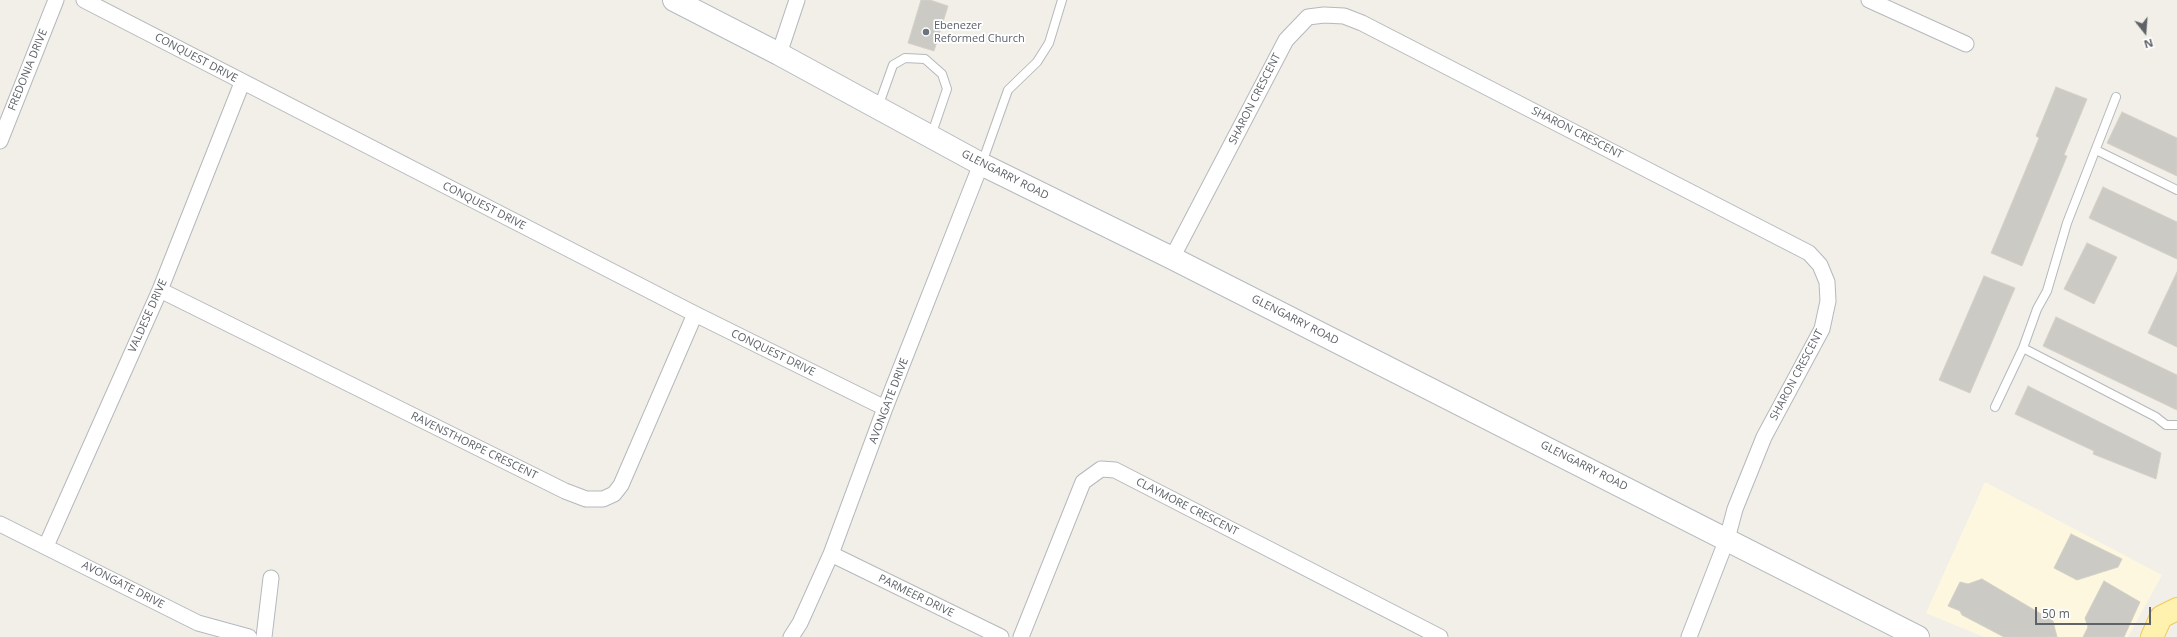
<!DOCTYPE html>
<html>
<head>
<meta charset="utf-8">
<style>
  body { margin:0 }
  #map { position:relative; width:2177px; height:637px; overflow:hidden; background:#f1efe8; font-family:"Open Sans",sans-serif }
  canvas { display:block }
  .north { position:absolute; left:2125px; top:12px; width:40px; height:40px; -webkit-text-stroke:3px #fff; paint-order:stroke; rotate:163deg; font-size:11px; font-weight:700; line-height:16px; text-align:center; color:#5f6368 }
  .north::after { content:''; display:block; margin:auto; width:14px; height:18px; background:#5f6368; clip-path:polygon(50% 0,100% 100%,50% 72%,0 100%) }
  .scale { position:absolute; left:2035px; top:607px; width:116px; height:18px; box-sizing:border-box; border:2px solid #5f6368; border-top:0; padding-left:5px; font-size:12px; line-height:14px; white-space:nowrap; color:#5f6368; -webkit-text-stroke:3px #fff; paint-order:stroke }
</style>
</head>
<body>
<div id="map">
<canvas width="2177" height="637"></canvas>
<div class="north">N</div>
<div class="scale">50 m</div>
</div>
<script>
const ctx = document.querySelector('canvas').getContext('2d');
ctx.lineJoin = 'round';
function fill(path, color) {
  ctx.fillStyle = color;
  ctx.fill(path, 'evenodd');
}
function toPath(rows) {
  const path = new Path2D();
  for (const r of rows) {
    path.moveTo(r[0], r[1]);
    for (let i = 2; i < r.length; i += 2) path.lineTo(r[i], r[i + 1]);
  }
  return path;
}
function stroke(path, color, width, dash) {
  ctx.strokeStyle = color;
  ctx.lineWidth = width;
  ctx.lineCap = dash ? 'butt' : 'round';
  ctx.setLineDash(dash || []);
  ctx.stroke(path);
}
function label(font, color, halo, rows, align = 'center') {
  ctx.font = font + ' "Open Sans",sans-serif';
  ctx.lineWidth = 3.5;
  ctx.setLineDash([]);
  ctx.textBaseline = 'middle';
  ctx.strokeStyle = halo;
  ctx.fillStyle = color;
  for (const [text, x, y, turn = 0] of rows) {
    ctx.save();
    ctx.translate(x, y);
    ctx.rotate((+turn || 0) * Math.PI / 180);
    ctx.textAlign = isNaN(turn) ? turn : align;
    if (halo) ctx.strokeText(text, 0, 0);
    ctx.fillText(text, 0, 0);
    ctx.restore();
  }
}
const commercial = toPath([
  [1985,482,2162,575,2128,637,1984,637,1926,613]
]);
const building = toPath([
  [921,0,930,0,948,6,934,51,908,43,921,0],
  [2056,87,2087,99,2064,155,2067,156,2022,266,1991,253,2039,138,2036,136,2056,87],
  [2122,112,2177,138,2177,176,2107,143,2122,112],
  [2103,187,2177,222,2177,259,2089,218,2103,187],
  [2087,243,2117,257,2094,304,2064,289,2087,243],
  [2177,272,2177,347,2148,333,2177,272],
  [1984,276,2015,288,1970,393,1939,380,1984,276],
  [2056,317,2177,375,2177,410,2043,346,2056,317],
  [2028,386,2161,453,2156,479,2093,454,2094,451,2015,414,2028,386],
  [2071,534,2122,559,2118,567,2077,580,2054,568,2071,534],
  [1982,579,2053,621,2057,637,2004,637,1962,615,1960,611,1948,606,1960,582,1968,584,1982,579],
  [2104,581,2140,602,2124,637,2083,637,2088,627,2085,618,2104,581]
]);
const lane = toPath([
  [878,107,893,65,905,58,925,59,942,74,947,89,931,136],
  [2096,150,2177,190],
  [982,163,1008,90,1037,62,1049,43,1062,0],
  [2023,348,2156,417,2166,425,2177,425],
  [1995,407,2023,348,2037,309,2047,291,2067,223,2116,97]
]);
const street = toPath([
  [84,0,695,314,885,408],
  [1869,0,1966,44],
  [779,54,797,0],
  [0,141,56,0],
  [1172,258,1286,40,1308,17,1324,15,1344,16,1362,23,1809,253,1820,265,1827,282,1828,301,1822,329,1764,437,1735,509,1727,539,1689,637],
  [160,290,565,491,586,499,603,499,614,494,621,485,695,314],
  [0,524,198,623,249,637],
  [46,546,160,290,242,83],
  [831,554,1001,637],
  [264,637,271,578],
  [791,637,800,623,831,554,885,408,981,164],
  [1021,637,1083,482,1101,469,1115,470,1440,637]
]);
const secondary = toPath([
  [674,0,779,54,981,164,1172,258,1918,637]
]);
const primary = toPath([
  [2152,637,2161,617,2177,609]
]);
const markers = [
  [926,32,4,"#6b7280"]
];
const worshipNames = [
  ["Ebenezer",934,26],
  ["Reformed Church",934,39]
];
const streetNames = [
  ["CONQUEST DRIVE",196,58,28],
  ["FREDONIA DRIVE",28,70,-68],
  ["SHARON CRESCENT",1255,99,-63],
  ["SHARON CRESCENT",1577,133,27],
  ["GLENGARRY ROAD",1005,175,27],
  ["CONQUEST DRIVE",484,206,27],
  ["VALDESE DRIVE",148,316,-66],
  ["GLENGARRY ROAD",1295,320,27],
  ["CONQUEST DRIVE",773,353,26],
  ["SHARON CRESCENT",1797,375,-62],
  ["AVONGATE DRIVE",889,401,-69],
  ["RAVENSTHORPE CRESCENT",474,446,26],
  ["GLENGARRY ROAD",1584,466,27],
  ["CLAYMORE CRESCENT",1187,507,27],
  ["AVONGATE DRIVE",123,585,27],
  ["PARMEER DRIVE",916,596,26]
];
fill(commercial, '#fef7e0');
fill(building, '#cccac5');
stroke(building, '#d6d1c6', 1);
stroke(lane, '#b5b8bc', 10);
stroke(street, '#b5b8bc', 17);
stroke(secondary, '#b6babf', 24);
stroke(primary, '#f2c960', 24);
stroke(lane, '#fff', 8);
stroke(street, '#fff', 15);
stroke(secondary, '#fff', 22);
stroke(primary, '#fff2af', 22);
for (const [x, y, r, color] of markers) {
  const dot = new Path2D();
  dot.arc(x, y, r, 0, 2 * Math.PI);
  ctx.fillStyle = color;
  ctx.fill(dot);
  stroke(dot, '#fff', 1.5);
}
label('11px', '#5b616d', '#fff', worshipNames, 'left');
label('11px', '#5f6368', '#fff', streetNames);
</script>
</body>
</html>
